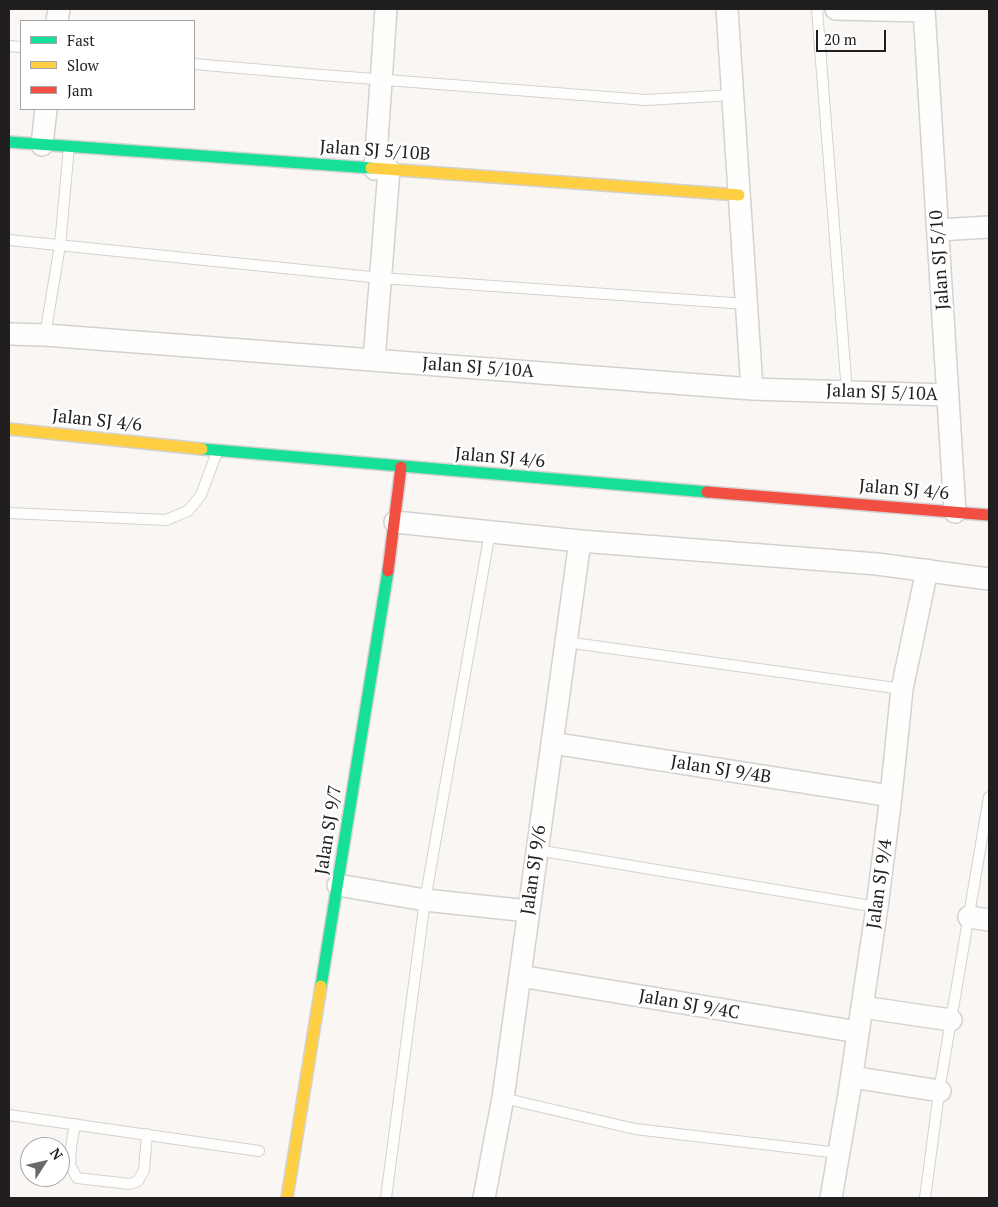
<!DOCTYPE html>
<html>
<head>
<meta charset="utf-8">
<style>
  body { margin:0 }
  #map { position:relative; width:998px; height:1207px; overflow:hidden; background:#f9f6f4; font-family:"PT Serif",serif }
  canvas { display:block }
  .frame { position:absolute; inset:0; border:10px solid #201e1e; pointer-events:none }
  .legend { position:absolute; left:20px; top:20px; width:175px; height:90px; box-sizing:border-box; background:#fff; border:1px solid #a6a5a5; margin:0; padding:6px 9px; list-style:none; font-size:15px; color:#201e1e }
  .legend li { display:flex; align-items:center; gap:10px; height:25px }
  .legend b { width:25px; border:1px solid #a6a5a5 }
  .north { position:absolute; left:20px; top:1137px; width:50px; height:50px; box-sizing:border-box; background:#fff; border:1px solid #a6a5a5; border-radius:50%; rotate:55deg; font-size:14px; font-weight:700; line-height:20px; text-align:center; color:#201e1e }
  .north::after { content:''; display:block; margin:auto; width:18px; height:22px; background:#6c6a69; clip-path:polygon(50% 0,100% 100%,50% 72%,0 100%) }
  .scale { position:absolute; left:816px; top:30px; width:70px; height:22px; box-sizing:border-box; border:2px solid #201e1e; border-top:0; padding-left:6px; font-size:15px; line-height:18px; white-space:nowrap; color:#201e1e; -webkit-text-stroke:4px #fff; paint-order:stroke }
</style>
</head>
<body>
<div id="map">
<canvas width="998" height="1207"></canvas>
<div class="frame"></div>
<ul class="legend">
<li><b style="height:6px;background:#16e098"></b>Fast</li>
<li><b style="height:6px;background:#ffcf43"></b>Slow</li>
<li><b style="height:6px;background:#f24e42"></b>Jam</li>
</ul>
<div class="north">N</div>
<div class="scale">20 m</div>
</div>
<script>
const ctx = document.querySelector('canvas').getContext('2d');
ctx.lineJoin = 'round';
function toPath(rows) {
  const path = new Path2D();
  for (const r of rows) {
    path.moveTo(r[0], r[1]);
    for (let i = 2; i < r.length; i += 2) path.lineTo(r[i], r[i + 1]);
  }
  return path;
}
function stroke(path, color, width, dash) {
  ctx.strokeStyle = color;
  ctx.lineWidth = width;
  ctx.lineCap = dash ? 'butt' : 'round';
  ctx.setLineDash(dash || []);
  ctx.stroke(path);
}
function label(font, color, halo, rows, align = 'center') {
  ctx.font = font + ' "PT Serif",serif';
  ctx.lineWidth = 5;
  ctx.setLineDash([]);
  ctx.textBaseline = 'middle';
  ctx.strokeStyle = halo;
  ctx.fillStyle = color;
  for (const [text, x, y, turn = 0] of rows) {
    ctx.save();
    ctx.translate(x, y);
    ctx.rotate((+turn || 0) * Math.PI / 180);
    ctx.textAlign = isNaN(turn) ? turn : align;
    if (halo) ctx.strokeText(text, 0, 0);
    ctx.fillText(text, 0, 0);
    ctx.restore();
  }
}
const lane = toPath([
  [817,9,847,392],
  [9,46,21,47],
  [194,64,322,75,646,100,732,95],
  [9,240,381,278,746,304],
  [45,335,60,245,69,147],
  [9,513,166,520,188,511,201,495,217,452],
  [566,642,902,689],
  [537,850,877,907],
  [503,1098,635,1129,839,1153],
  [9,1115,259,1151],
  [75,1124,71,1147,70,1165,77,1178,130,1184,138,1181,144,1170,147,1134],
  [386,1198,425,900,490,532],
  [925,1198,940,1085,989,797]
]);
const street = toPath([
  [727,9,752,389],
  [836,9,924,11],
  [924,9,955,512],
  [57,21,59,9],
  [42,145,46,109],
  [375,169,386,9],
  [938,230,989,227],
  [9,334,45,335,752,389,948,395],
  [374,360,389,170],
  [395,522,580,541,877,564,989,579],
  [552,743,891,796],
  [338,885,425,900,528,911],
  [969,917,989,920],
  [520,976,858,1032],
  [862,1007,951,1020],
  [852,1077,940,1091],
  [484,1198,503,1098,580,541],
  [831,1198,849,1094,877,907,891,796,902,689,927,570]
]);
const fast = toPath([
  [9,142,371,168],
  [202,449,707,492],
  [321,986,388,571]
]);
const slow = toPath([
  [371,168,739,195],
  [9,429,202,449],
  [287,1198,321,986]
]);
const jam = toPath([
  [707,492,989,515],
  [388,571,401,467]
]);
const streetNames = [
  ["Jalan SJ 5/10B",375,151,4],
  ["Jalan SJ 5/10",940,260,-94],
  ["Jalan SJ 5/10A",478,368,4],
  ["Jalan SJ 5/10A",882,393,2],
  ["Jalan SJ 4/6",97,421,6],
  ["Jalan SJ 4/6",500,458,5],
  ["Jalan SJ 4/6",904,490,5],
  ["Jalan SJ 9/4B",721,770,9],
  ["Jalan SJ 9/7",329,830,-81],
  ["Jalan SJ 9/6",534,870,-82],
  ["Jalan SJ 9/4",880,884,-82],
  ["Jalan SJ 9/4C",689,1005,10]
];
stroke(lane, '#d4d2d0', 12);
stroke(street, '#d4d2d0', 24);
stroke(fast, '#d4d2d0', 14);
stroke(slow, '#d4d2d0', 14);
stroke(jam, '#d4d2d0', 14);
stroke(lane, '#fefefd', 10);
stroke(street, '#fefefd', 21);
stroke(fast, '#16e098', 11);
stroke(slow, '#ffcf43', 11);
stroke(jam, '#f24e42', 11);
label('18px', '#201e1e', '#fff', streetNames);
</script>
</body>
</html>
